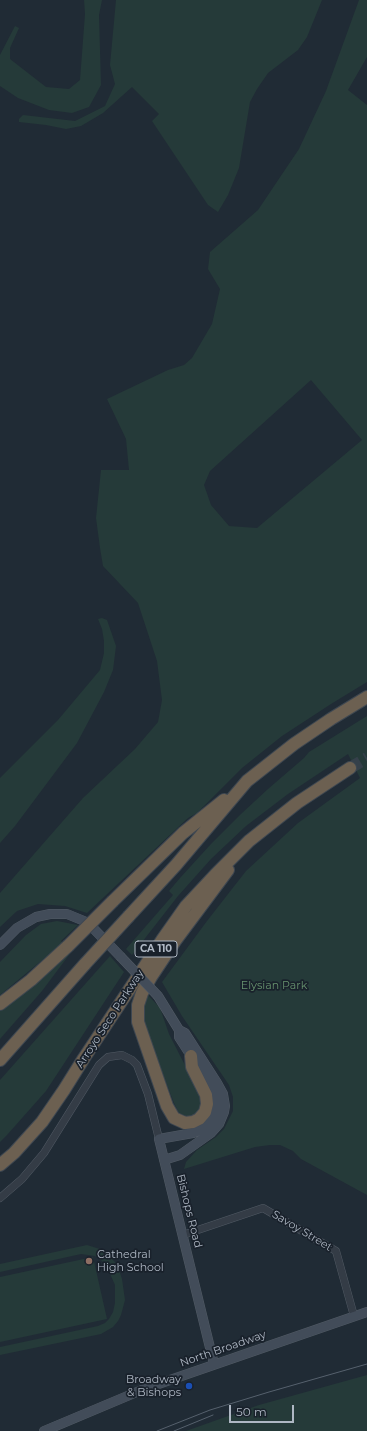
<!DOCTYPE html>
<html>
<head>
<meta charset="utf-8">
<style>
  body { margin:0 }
  #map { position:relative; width:367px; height:1431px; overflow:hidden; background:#202b35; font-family:Montserrat,sans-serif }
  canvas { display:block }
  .scale { position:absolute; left:229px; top:1405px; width:65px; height:18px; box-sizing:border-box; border:2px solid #aeb7c3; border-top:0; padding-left:5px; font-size:12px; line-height:14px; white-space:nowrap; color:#aeb7c3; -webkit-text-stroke:3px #19212b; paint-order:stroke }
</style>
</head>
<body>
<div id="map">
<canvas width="367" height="1431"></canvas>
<div class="scale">50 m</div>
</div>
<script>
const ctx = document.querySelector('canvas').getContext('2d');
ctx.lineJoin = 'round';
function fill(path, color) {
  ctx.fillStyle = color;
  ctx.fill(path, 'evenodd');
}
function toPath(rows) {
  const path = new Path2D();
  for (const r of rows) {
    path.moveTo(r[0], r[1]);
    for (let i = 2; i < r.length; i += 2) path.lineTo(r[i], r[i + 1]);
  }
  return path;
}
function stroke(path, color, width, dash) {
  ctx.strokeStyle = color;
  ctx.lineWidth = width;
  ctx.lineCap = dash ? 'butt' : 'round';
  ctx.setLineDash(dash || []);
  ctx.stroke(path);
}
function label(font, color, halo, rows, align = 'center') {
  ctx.font = font + ' Montserrat,sans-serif';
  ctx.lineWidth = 3.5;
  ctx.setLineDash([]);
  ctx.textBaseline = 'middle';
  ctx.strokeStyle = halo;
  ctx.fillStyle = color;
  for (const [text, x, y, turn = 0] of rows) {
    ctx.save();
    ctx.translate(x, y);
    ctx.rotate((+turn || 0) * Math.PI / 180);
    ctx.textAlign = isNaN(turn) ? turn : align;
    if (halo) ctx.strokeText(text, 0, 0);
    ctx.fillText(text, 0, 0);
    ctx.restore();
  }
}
const green = toPath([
  [84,0,102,0,99,15,101,85,89,107,72,113,49,110,18,98,0,86,0,55,15,26,19,28,10,48,10,59,46,87,69,89,80,80,85,14],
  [116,0,322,0,307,37,298,50,268,73,257,89,250,102,239,168,228,195,218,212,208,205,152,121,159,114,132,87,103,113,81,126,66,129,46,125,19,122,19,119,23,115,75,121,105,106,115,84,110,65],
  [359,0,367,0,367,57,348,90,367,105,367,682,331,704,282,736,242,768,197,813,188,818,87,913,65,906,38,904,17,911,0,927,0,893,83,798,135,749,158,722,162,700,157,661,138,603,103,566,100,548,96,518,101,470,129,470,126,439,107,399,168,370,184,365,192,358,212,324,220,289,208,269,210,252,258,210,299,149,326,91],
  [311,380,362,440,257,528,229,526,211,505,204,485,210,471],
  [102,618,107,620,116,646,113,670,104,692,77,743,15,826,0,843,0,778,58,720,100,670,104,653,104,641,102,629,98,619],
  [367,716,367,1195,301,1159,293,1151,280,1145,270,1145,255,1147,184,1169,186,1162,197,1150,216,1137,224,1129,233,1111,233,1097,229,1085,182,1016,162,982,207,921,246,871,298,823,360,778,348,754,288,794,246,826,211,859,178,896,132,955,126,949,173,895,169,891,180,878,211,844,241,814,268,789,304,758,309,752],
  [57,921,78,925,61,941,63,943,0,995,0,962,26,935,41,924],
  [72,951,42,991,0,1039,0,1010],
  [110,956,124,972,46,1091,7,1135,0,1142,0,1080],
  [147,994,160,1008,169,1034,192,1079,203,1103,198,1113,188,1117,179,1113,174,1103,147,1033,142,1014,144,1002],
  [87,1245,103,1250,115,1262,119,1270,122,1279,125,1300,121,1315,118,1321,113,1327,101,1334,0,1355,0,1347,98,1326,105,1323,109,1319,113,1312,115,1303,115,1285,107,1267,101,1260,95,1256,81,1254,0,1272,0,1264],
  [93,1257,107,1319,0,1342,0,1277],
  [367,1375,367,1431,186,1431,259,1405]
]);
const highwayTunnel = toPath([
  [350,768,367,758]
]);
const street = toPath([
  [0,1198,22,1179,44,1153,99,1065,108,1057,122,1055,132,1060,137,1065,148,1094,159,1139],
  [183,1235,263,1208,336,1251,354,1316]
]);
const secondary = toPath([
  [0,945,17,928,36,917,50,914,67,914,84,921,92,927,120,956],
  [158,996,179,1030,179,1037,213,1090,216,1098,217,1107,215,1114,210,1122,203,1129,193,1133,159,1139,214,1364],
  [164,1160,180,1155,211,1133,219,1124,224,1112,225,1106,223,1094,217,1083,185,1033,179,1030],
  [44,1431,144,1389,367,1312]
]);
const highway = toPath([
  [113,901,183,833,224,800],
  [129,916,176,865,247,781,294,744,331,719,367,697],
  [0,1004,31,980,68,946],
  [191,1056,192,1067,206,1095,207,1104,205,1112,199,1119,193,1122,185,1123,174,1118,167,1106,138,1022,138,1005,142,993,151,977,175,941,228,870],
  [0,1060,85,964],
  [0,1165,14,1153,42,1122,64,1090,84,1058,162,940,186,906,215,875,249,841,297,803,350,768]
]);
const tram = toPath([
  [157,1431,210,1410,269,1392,367,1364],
  [174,1431,213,1415]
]);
const secondaryBridge = toPath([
  [120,956,158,996]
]);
const highwayBridge = toPath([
  [68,946,113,901],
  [85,964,129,916]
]);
const markers = [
  [89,1261,4,"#8d6e63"],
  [189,1386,4,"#1a4fb4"]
];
const shields = [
  [156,949,42]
];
const shieldNames = [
  ["CA 110",156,949]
];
const parkNames = [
  ["Elysian Park",274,986]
];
const streetNames = [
  ["Arroyo Seco Parkway",110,1019,-57],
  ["Bishops Road",189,1211,76],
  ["Savoy Street",302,1231,31],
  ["North Broadway",223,1349,-19]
];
const poiNames = [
  ["Cathedral",97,1255],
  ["High School",97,1268],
  ["Broadway",181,1380,"right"],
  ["& Bishops",181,1393,"right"]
];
fill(green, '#253a39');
stroke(highwayTunnel, '#35404a', 12, [12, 6]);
stroke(street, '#515a64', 8);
stroke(secondary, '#515a64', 10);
stroke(highway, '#3e4751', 14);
stroke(street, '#343c46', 7);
stroke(secondary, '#424c59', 9);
stroke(highway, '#6c6051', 12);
stroke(tram, '#56616d', 1);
stroke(secondaryBridge, '#515a64', 10, []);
stroke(highwayBridge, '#3e4751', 14, []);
stroke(secondaryBridge, '#424c59', 9);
stroke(highwayBridge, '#6c6051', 12);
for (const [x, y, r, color] of markers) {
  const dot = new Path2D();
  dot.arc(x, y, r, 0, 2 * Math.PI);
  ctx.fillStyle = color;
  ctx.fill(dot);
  stroke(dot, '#19212b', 1.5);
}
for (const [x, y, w] of shields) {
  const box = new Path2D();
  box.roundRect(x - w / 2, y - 8, w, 16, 3);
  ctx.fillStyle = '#19212b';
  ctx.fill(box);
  stroke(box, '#aeb7c3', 1);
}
label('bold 10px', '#aeb7c3', null, shieldNames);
label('11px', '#67926e', '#19212b', parkNames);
label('11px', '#aeb7c3', '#19212b', streetNames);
label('11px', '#aeb7c3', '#19212b', poiNames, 'left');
</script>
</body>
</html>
